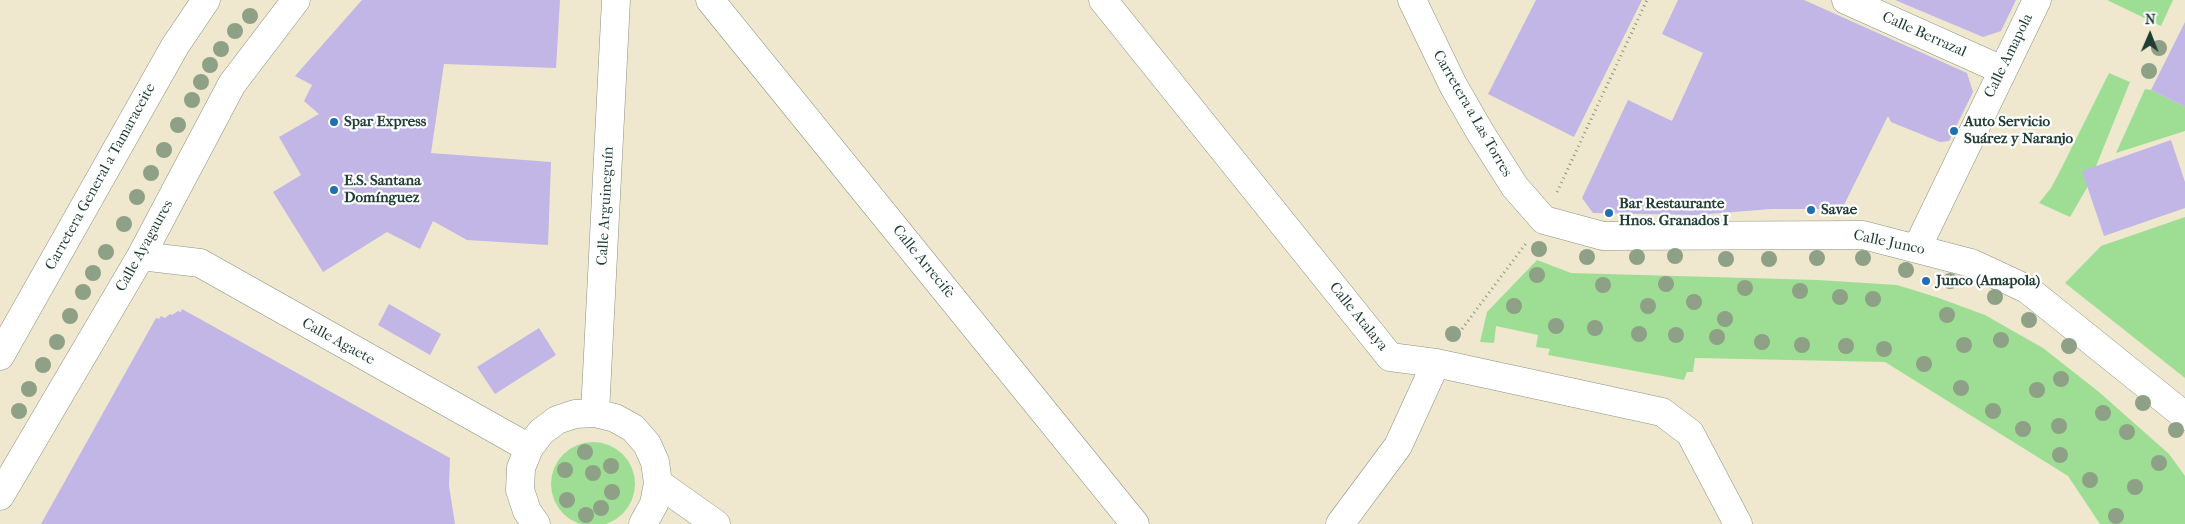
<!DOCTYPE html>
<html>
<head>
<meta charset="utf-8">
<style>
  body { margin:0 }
  #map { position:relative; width:2185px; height:524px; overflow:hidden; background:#efe8ce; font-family:"IM FELL French Canon",serif }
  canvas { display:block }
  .north { position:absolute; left:2125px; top:10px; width:50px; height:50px; -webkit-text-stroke:4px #fff; paint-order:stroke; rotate:1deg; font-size:14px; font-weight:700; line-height:20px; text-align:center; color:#1f3d34 }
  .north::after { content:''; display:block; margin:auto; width:18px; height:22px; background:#1f3d34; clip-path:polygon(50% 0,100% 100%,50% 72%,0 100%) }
</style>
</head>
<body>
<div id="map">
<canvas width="2185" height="524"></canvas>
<div class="north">N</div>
</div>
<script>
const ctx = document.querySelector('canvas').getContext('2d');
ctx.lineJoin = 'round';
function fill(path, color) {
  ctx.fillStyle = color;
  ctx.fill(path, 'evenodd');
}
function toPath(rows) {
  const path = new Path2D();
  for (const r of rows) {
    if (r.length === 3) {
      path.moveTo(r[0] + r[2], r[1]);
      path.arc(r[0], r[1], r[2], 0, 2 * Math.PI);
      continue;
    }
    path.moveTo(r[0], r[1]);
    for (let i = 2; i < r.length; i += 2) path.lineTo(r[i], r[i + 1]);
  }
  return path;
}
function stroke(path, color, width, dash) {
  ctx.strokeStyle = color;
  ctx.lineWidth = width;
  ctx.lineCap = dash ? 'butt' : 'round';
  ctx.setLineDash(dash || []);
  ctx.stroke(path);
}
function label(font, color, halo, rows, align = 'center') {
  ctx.font = font + ' "IM FELL French Canon",serif';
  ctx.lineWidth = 4.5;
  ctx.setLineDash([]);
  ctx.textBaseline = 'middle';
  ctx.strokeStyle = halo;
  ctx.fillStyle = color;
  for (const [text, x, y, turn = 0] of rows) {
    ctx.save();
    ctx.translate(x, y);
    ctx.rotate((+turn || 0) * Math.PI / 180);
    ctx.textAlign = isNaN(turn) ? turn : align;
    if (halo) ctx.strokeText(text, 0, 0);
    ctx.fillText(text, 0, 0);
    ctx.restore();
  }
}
const green = toPath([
  [2107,0,2173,0,2161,26],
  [2109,73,2130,82,2088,186,2070,217,2039,203,2051,188,2059,173],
  [2145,89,2151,90,2185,107,2185,131,2116,153],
  [2185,217,2185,378,2065,283,2101,246],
  [1537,260,1571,273,1818,280,1897,285,1936,297,1985,315,2043,348,2099,392,2169,454,2185,476,2185,524,2100,524,2068,476,1885,362,1695,358,1693,372,1687,372,1684,380,1548,355,1550,349,1536,347,1538,335,1496,326,1494,343,1480,342,1487,312],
  [593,484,42]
]);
const building = toPath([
  [362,0,560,0,556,68,444,64,431,153,551,162,548,245,467,240,433,221,420,249,387,232,323,272,273,192,301,175,279,137,319,114,304,101,312,85,295,76],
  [1536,0,1642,0,1574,137,1488,94],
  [1678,0,1804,0,1967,73,1973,92,1949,141,1940,142,1891,122,1888,116,1842,209,1771,209,1696,215,1593,213,1582,198,1628,100,1672,121,1703,53,1662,34],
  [1895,0,2016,0,2001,31,1983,37],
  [2185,22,2185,107,2151,90],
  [2171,140,2185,182,2185,208,2104,236,2082,171],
  [389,304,441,334,430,355,378,325],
  [182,309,450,458,449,486,455,524,41,524,156,318,159,319,161,316,165,318,170,314,172,315,178,311,181,312],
  [539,328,556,355,495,394,477,367]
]);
const path = toPath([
  [1557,192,1647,0],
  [1456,337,1527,242]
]);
const street = toPath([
  [710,0,1135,524],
  [1103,0,1390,357,1436,363,1662,412,1690,433,1738,524],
  [1412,0,1453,85,1480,132,1515,187,1544,220,1603,236,1863,235,1971,263,2027,289,2185,416],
  [1846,0,2002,70],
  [1917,248,2037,0],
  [141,256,200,263,529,448],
  [595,413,616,0],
  [658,483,716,524],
  [0,496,141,256,232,84,296,0],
  [536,524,527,511,520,490,521,468,529,448,541,432,557,420,575,414,595,413,615,418,633,428,647,444,655,462,658,483,654,504,643,524],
  [1340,524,1398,446,1436,363]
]);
const secondary = toPath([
  [0,356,175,46,206,0]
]);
const trees = [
  [250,16],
  [235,31],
  [2159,48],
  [221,49],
  [210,65],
  [2149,71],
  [201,82],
  [192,100],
  [178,125],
  [164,150],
  [151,173],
  [137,197],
  [124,224],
  [1539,249],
  [106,252],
  [1675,256],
  [1587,257],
  [1637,257],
  [1817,258],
  [1863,258],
  [1726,259],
  [1769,259],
  [1906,270],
  [93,273],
  [1537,275],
  [1950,281],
  [1666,284],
  [1603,285],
  [1745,288],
  [1800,291],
  [83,292],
  [1840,297],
  [1995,297],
  [1873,299],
  [1694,302],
  [1514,306],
  [1648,306],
  [1947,315],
  [70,316],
  [1725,319],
  [2029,320],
  [1556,326],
  [1595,328],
  [1453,334],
  [1639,334],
  [1676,335],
  [1717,337],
  [2001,340],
  [57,342],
  [1762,342],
  [1802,345],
  [1964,345],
  [1846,346],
  [2069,346],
  [1884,349],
  [1924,364],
  [43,365],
  [2061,379],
  [1961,388],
  [29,389],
  [2037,390],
  [2143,403],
  [19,411],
  [1993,411],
  [2103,413],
  [2059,426],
  [2023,429],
  [2176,430],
  [2127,432],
  [585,452],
  [2060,455],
  [2159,463],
  [611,466],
  [565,470],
  [593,473],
  [2090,480],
  [2135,487],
  [612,492],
  [567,500],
  [601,508],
  [586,515],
  [2116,516]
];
const markers = [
  [334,122,5,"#1f6fb2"],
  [1954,131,5,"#1f6fb2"],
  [334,190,5,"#1f6fb2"],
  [1811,210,5,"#1f6fb2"],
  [1609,213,5,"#1f6fb2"],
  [1926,281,5,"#1f6fb2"]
];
const streetNames = [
  ["Calle Berrazal",1924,35,24],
  ["Calle Amapola",2009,56,-64],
  ["Carretera a Las Torres",1472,114,60],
  ["Carretera General a Tamaraceite",101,177,-61],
  ["Calle Arguineguín",606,206,-87],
  ["Calle Junco",1889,243,12],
  ["Calle Ayagaures",145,246,-61],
  ["Calle Arrecife",923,262,51],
  ["Calle Atalaya",1358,317,51],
  ["Calle Agaete",338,342,29]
];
const poiNames = [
  ["Spar Express",344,122],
  ["Auto Servicio",1964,122],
  ["Suárez y Naranjo",1964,139],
  ["E.S. Santana",344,181],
  ["Domínguez",344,198],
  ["Bar Restaurante",1619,204],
  ["Hnos. Granados I",1619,221],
  ["Savae",1821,210],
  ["Junco (Amapola)",1936,281]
];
fill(green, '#9ede94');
fill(building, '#c1b6e5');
stroke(street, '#879281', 29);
stroke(secondary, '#879281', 29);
stroke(path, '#879281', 3, [1, 4]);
stroke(street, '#fff', 28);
stroke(secondary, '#fff', 28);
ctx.fillStyle = '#8ea086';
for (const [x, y] of trees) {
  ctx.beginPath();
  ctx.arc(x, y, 8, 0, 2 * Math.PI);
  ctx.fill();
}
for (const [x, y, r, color] of markers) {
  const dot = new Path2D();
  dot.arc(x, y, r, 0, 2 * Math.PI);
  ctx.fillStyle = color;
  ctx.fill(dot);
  stroke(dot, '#fff', 2);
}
label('15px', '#1f3d34', '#fff', streetNames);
label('bold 15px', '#1f3d34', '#fff', poiNames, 'left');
</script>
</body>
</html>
